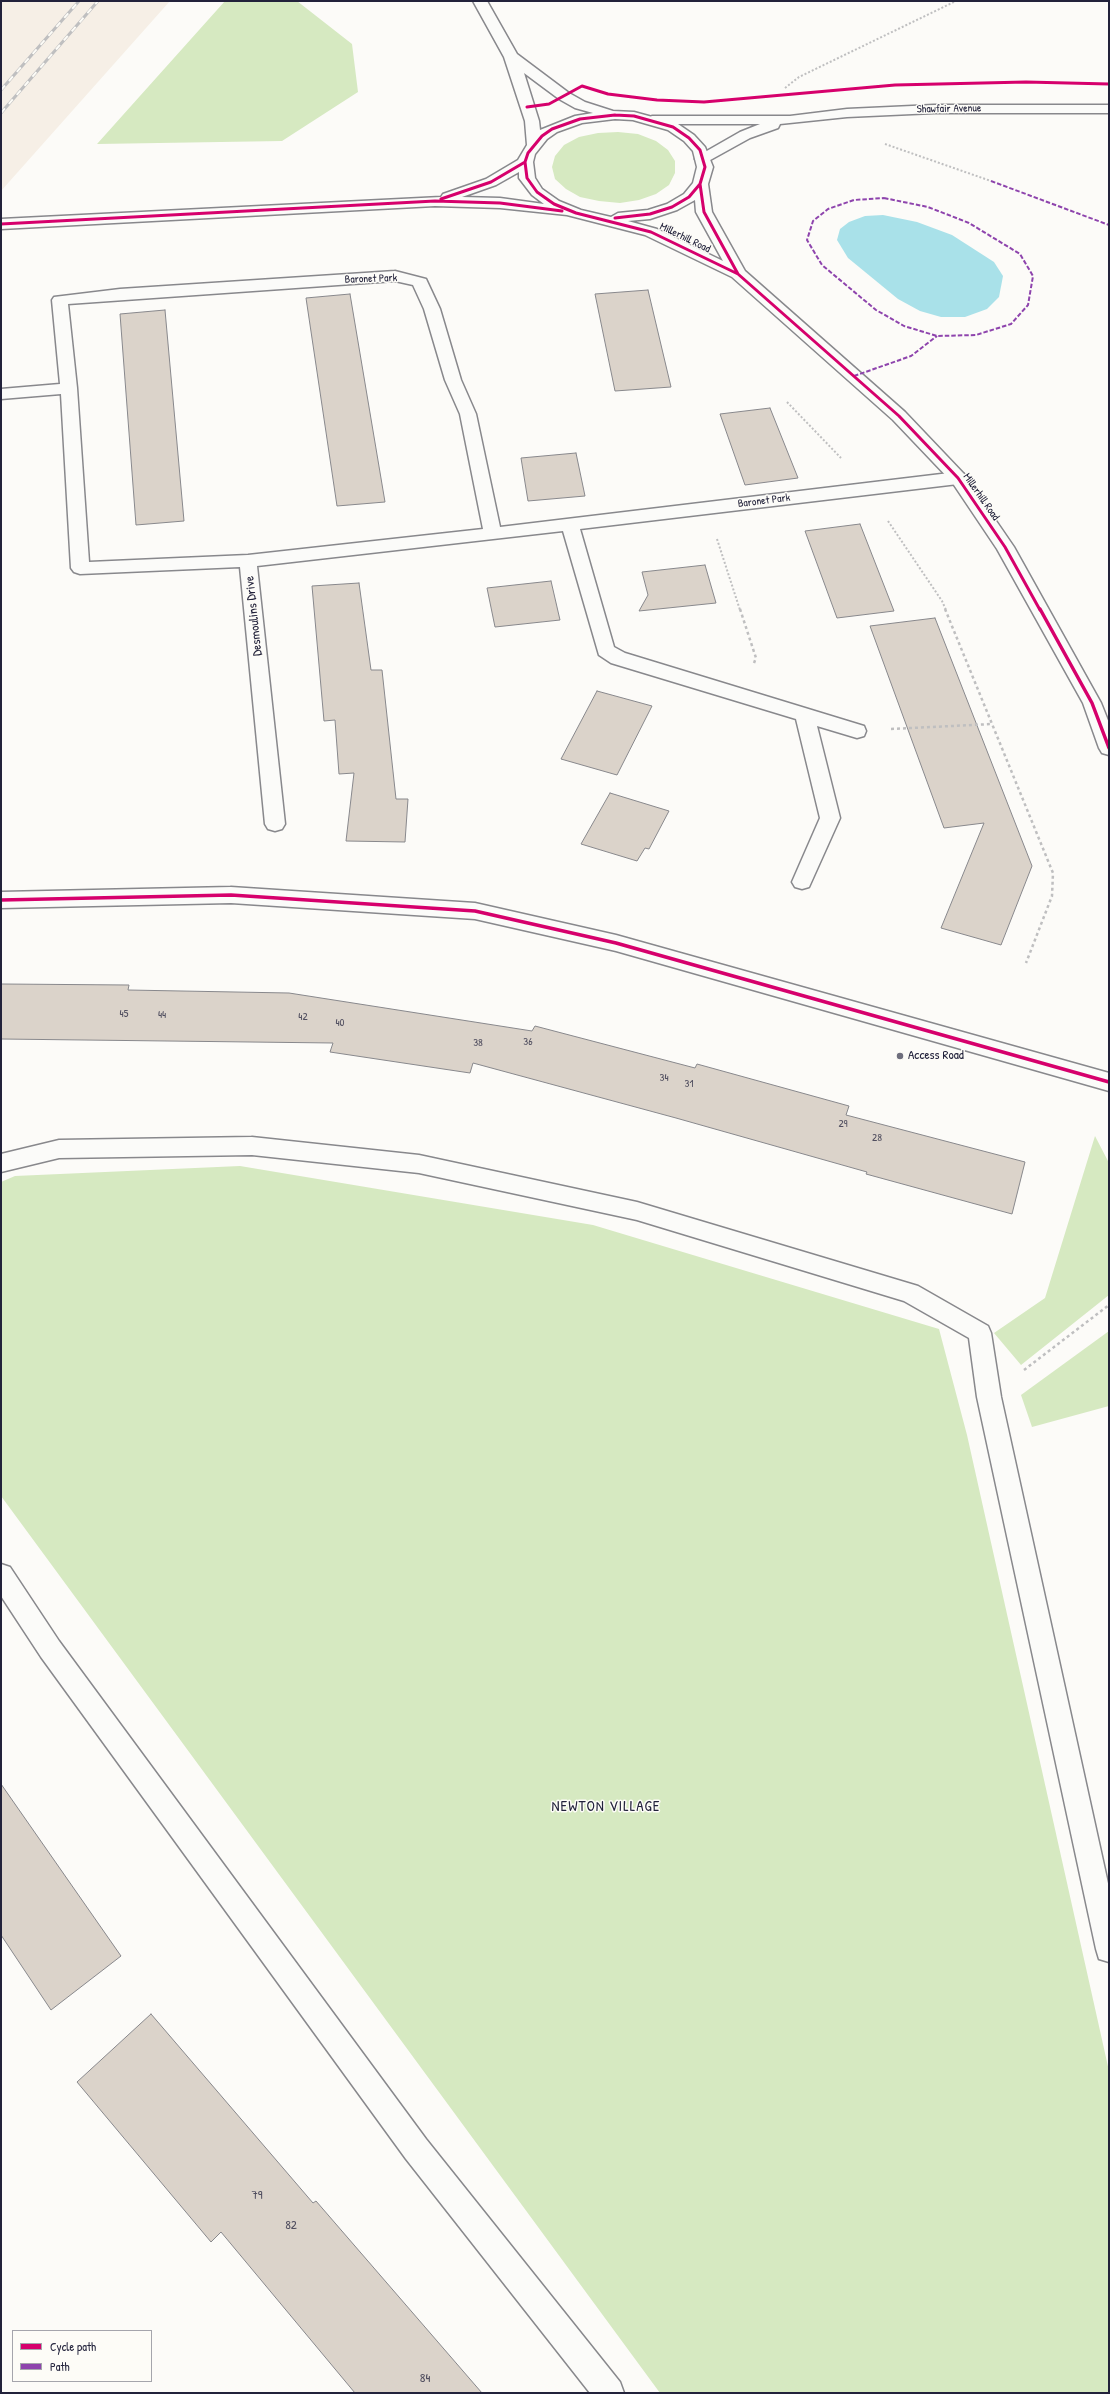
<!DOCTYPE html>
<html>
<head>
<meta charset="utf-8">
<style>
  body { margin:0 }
  #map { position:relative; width:1110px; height:2394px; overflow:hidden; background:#fcfbf8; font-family:"Patrick Hand",sans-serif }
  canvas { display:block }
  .frame { position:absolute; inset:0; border:2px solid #22223b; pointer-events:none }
  .legend { position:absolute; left:12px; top:2330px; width:140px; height:52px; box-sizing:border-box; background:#fdfcf7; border:1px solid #a5a5ac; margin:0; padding:5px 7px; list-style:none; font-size:12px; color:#22223b }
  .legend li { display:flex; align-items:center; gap:8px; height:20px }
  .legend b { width:20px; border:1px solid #a5a5ac }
</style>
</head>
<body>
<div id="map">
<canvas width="1110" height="2394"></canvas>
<div class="frame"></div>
<ul class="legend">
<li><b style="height:5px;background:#d6006c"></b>Cycle path</li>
<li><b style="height:5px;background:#8e44ad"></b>Path</li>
</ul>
</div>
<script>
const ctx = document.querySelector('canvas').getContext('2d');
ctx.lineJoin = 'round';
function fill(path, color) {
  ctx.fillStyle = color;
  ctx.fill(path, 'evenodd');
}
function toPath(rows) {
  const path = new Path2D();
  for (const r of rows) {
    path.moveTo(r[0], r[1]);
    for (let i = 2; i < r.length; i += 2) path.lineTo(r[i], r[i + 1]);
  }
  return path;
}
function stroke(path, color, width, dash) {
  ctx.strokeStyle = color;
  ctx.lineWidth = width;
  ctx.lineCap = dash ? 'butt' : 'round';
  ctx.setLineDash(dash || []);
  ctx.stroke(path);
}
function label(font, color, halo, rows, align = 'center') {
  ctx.font = font + ' "Patrick Hand",sans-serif';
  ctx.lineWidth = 3;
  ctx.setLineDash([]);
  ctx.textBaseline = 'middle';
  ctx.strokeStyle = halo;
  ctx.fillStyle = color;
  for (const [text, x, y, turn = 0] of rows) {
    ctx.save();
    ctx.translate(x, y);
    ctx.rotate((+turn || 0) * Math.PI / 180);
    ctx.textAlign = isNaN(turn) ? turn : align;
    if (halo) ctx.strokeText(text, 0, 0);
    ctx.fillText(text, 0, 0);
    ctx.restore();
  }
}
const built = toPath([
  [1,1,170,1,1,191]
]);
const green = toPath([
  [225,1,297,1,352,44,358,92,282,141,97,144],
  [618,132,638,134,656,141,668,150,675,161,675,173,669,185,656,194,639,200,620,203,599,201,580,197,566,189,555,179,552,167,555,156,564,145,579,137,598,133],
  [1095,1136,1109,1163,1109,1295,1021,1365,994,1333,1045,1298],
  [240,1166,593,1225,939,1329,967,1435,1109,2071,1109,2393,660,2393,1,1496,1,1182,15,1176],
  [1109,1331,1109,1406,1032,1427,1021,1395]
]);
const water = toPath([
  [883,215,917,222,952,235,994,262,1003,276,999,297,987,309,965,317,941,317,920,311,898,299,848,258,837,240,840,229,849,222,865,216]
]);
const building = toPath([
  [648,290,671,387,615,391,595,294,648,290],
  [350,294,385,502,337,506,306,298,350,294],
  [165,310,184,521,136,525,120,314,165,310],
  [770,408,798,478,745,485,720,414,770,408],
  [576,453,585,496,528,501,521,458,576,453],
  [860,524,894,611,837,618,805,531,860,524],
  [705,565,716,603,639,611,648,595,642,572,705,565],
  [551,581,560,620,495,627,487,588,551,581],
  [359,583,371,670,382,670,396,799,408,799,405,842,346,841,354,773,339,774,335,720,324,721,312,586,359,583],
  [935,618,1032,866,1001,945,941,928,984,823,944,828,870,626,935,618],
  [597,691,652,706,617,775,561,759,597,691],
  [610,793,669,811,649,849,645,848,637,861,581,844,610,793],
  [1,984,129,985,128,990,289,993,532,1031,535,1026,695,1068,697,1064,849,1106,846,1115,1025,1162,1012,1214,866,1174,867,1172,676,1118,473,1063,470,1073,330,1052,333,1043,1,1039,1,984],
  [1,1784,121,1956,51,2010,1,1935,1,1784],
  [151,2014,313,2203,316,2201,482,2393,355,2393,221,2232,211,2242,77,2082,151,2014]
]);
const pathFar1 = toPath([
  [785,88,799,77,956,1],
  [885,144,991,181],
  [787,402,841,458],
  [888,521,942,601,946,610],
  [717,539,740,610]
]);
const path = toPath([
  [740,609,756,658,754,663],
  [945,609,1053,873,1052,896,1026,963],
  [891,729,992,724],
  [1024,1370,1109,1305]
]);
const minor = toPath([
  [934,105,1109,105,1109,113,934,113,847,117,780,124,778,128,750,138,703,164,698,162,695,159,698,156,740,132,760,124,652,124,645,120,652,116,790,116,847,109,934,105],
  [395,271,426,279,440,309,461,380,476,414,500,527,958,472,964,474,967,478,964,482,958,484,580,529,614,647,625,653,864,726,866,731,864,736,857,738,817,726,840,818,809,887,802,889,795,887,792,882,820,818,796,719,611,663,599,655,563,531,257,566,285,824,282,829,275,831,268,829,265,824,240,567,80,574,74,572,71,568,61,394,1,399,1,389,60,384,52,300,54,297,120,289,395,271],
  [395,281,413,285,424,309,445,380,460,414,483,529,248,555,89,562,77,388,68,304,395,281],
  [231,887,475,903,616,935,1109,1073,1109,1091,616,951,475,919,231,903,1,908,1,892,231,887],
  [252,1137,419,1155,637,1202,918,1286,988,1326,991,1333,1001,1397,1109,1888,1109,1962,1099,1959,1096,1949,977,1397,969,1338,904,1301,637,1220,419,1173,252,1155,59,1158,1,1172,1,1154,59,1140,252,1137],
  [1,1564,10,1567,59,1641,426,2139,620,2382,624,2393,590,2393,406,2159,41,1657,1,1596,1,1564]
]);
const major = toPath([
  [473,1,487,1,517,54,569,93,585,102,613,111,634,112,678,124,694,135,705,147,713,167,708,184,712,212,745,271,905,412,964,474,1014,547,1101,703,1109,723,1109,755,1102,753,1099,748,1083,703,997,549,952,482,893,420,732,277,645,235,567,215,500,208,435,206,1,229,1,219,441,197,443,194,486,179,518,160,527,145,525,121,504,57,473,1],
  [524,73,559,99,575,108,593,113,575,116,540,130,539,121,524,73],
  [615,119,633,120,668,130,684,141,693,151,697,167,693,183,684,194,667,204,648,210,618,213,611,217,581,210,559,201,542,189,535,178,533,162,535,154,547,139,557,132,582,123,615,119],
  [519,172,519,178,532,195,544,204,500,198,462,197,496,185,519,172],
  [695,200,696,212,723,261,657,229,628,221,650,219,677,210,695,200]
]);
const rail = toPath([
  [1,90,79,1],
  [1,113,98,1]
]);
const quiet = toPath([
  [991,181,1109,225],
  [884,198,928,207,969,223,1020,254,1033,276,1028,305,1011,324,976,335,937,336,904,326,876,310,822,265,807,240,813,221,828,209,854,200,884,198],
  [854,376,911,356,937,336]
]);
const cyclewayFar1 = toPath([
  [527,107,549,104,582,86,608,94,657,100,704,102,895,85,1026,82,1109,84],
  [615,115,634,116,673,127,689,138,700,150,705,167,700,184,704,212,738,274,651,232,576,213,554,204,537,192,527,178,525,162,528,153,542,136,552,129,580,119,615,115],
  [441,199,491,182,525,162],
  [615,218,650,214,672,207,689,197,700,184],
  [1,224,435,201,500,203,562,211],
  [738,274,899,416,958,478,1005,547,1040,610]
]);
const cycleway = toPath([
  [1040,609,1092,703,1109,748],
  [1,900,231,895,475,911,616,943,1109,1082]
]);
const markers = [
  [900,1056,4,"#6e6e7d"]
];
const farStreetnames = [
  ["Shawfair Avenue",949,109,-1],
  ["Millerhill Road",685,238,26],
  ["Baronet Park",371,279,-2],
  ["Millerhill Road",981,497,55],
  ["Baronet Park",764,501,-7]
];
const numberNames = [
  ["45",124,1014],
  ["44",162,1015],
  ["42",303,1017],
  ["40",340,1023],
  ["36",528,1042],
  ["38",478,1043],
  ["34",664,1078],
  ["31",689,1084],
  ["29",843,1124],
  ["28",877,1138]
];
const streetNames = [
  ["Desmoulins Drive",254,616,-96]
];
const poiNames = [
  ["Access Road",908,1056]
];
const nearNumbernames = [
  ["79",257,2196],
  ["82",291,2226],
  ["84",425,2379]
];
const quarterNames = [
  ["NEWTON VILLAGE",606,1807]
];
fill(built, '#f6efe6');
fill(green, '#d6e9c1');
fill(water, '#a9e1e9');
fill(building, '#dbd3ca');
stroke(building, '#88888c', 1);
stroke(minor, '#88888c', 3);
stroke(major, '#88888c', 3);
stroke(pathFar1, '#bfbfc0', 2, [2, 2]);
stroke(path, '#bfbfc0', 2.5, [3, 3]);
fill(minor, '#fbfbf9');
fill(major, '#fbfbf9');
stroke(rail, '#bfbfc0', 3);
stroke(rail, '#fdfcf7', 2, [6]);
stroke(quiet, '#8e44ad', 2, [4.5, 2]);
stroke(cyclewayFar1, '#d6006c', 3);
stroke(cycleway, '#d6006c', 3.5);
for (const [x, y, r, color] of markers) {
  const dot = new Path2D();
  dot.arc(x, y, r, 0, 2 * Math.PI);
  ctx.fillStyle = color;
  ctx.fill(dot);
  stroke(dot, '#fdfcf7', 1.5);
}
label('11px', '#22223b', '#fdfcf7', farStreetnames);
label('11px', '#504e5f', null, numberNames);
label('13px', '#22223b', '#fdfcf7', streetNames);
label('13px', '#22223b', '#fdfcf7', poiNames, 'left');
label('13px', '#504e5f', null, nearNumbernames);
ctx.letterSpacing = '1px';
label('15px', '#22223b', '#fdfcf7', quarterNames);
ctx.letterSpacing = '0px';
</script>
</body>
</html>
